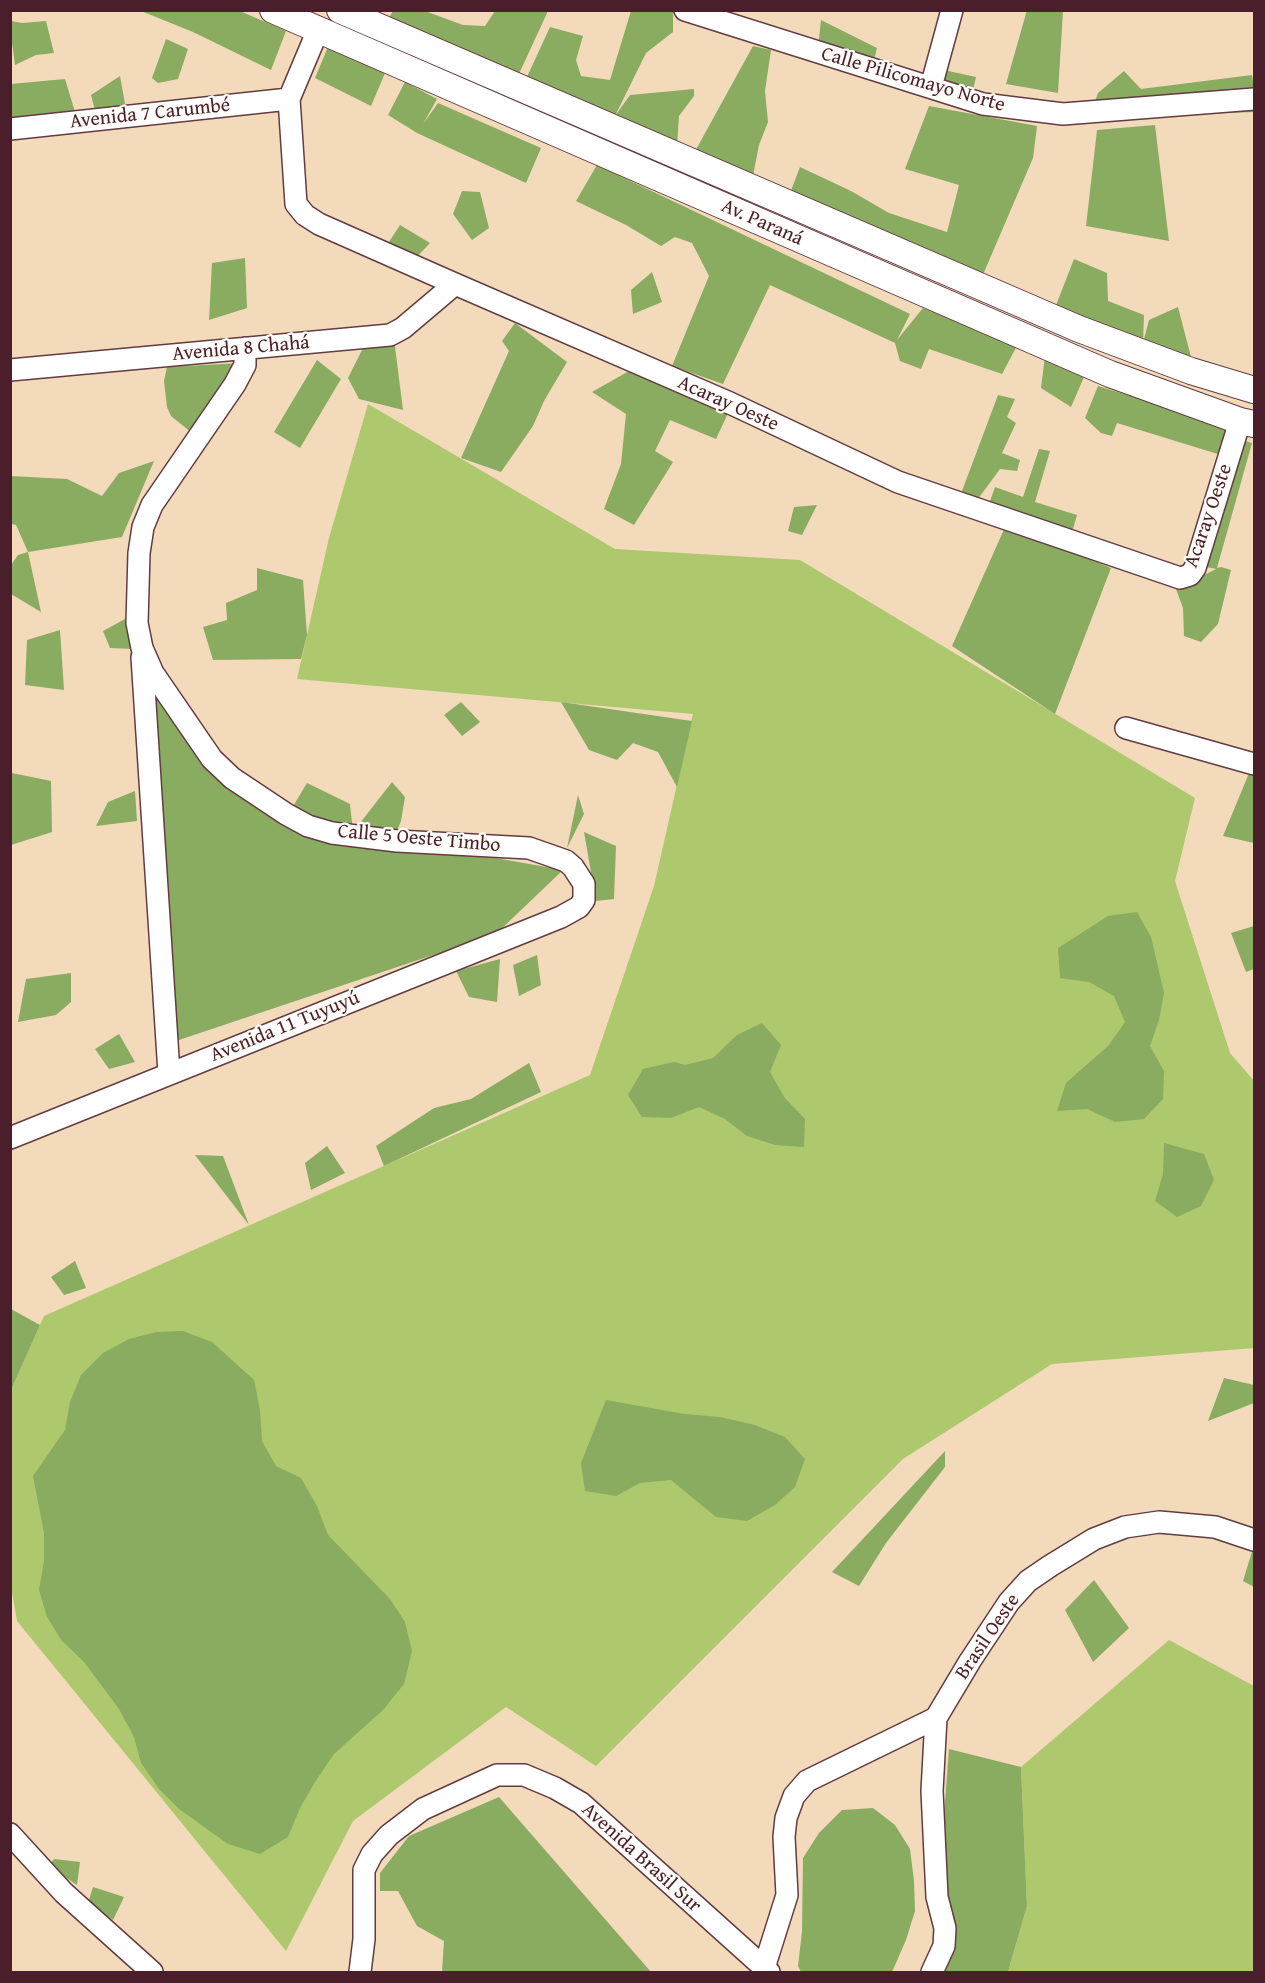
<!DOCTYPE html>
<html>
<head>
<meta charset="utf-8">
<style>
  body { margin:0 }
  #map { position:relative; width:1265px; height:1983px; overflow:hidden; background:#f2dabb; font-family:"Gentium Book Plus",serif }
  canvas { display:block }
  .frame { position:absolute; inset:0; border:12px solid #4a1f2b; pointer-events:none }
</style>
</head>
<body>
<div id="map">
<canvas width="1265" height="1983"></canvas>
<div class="frame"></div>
</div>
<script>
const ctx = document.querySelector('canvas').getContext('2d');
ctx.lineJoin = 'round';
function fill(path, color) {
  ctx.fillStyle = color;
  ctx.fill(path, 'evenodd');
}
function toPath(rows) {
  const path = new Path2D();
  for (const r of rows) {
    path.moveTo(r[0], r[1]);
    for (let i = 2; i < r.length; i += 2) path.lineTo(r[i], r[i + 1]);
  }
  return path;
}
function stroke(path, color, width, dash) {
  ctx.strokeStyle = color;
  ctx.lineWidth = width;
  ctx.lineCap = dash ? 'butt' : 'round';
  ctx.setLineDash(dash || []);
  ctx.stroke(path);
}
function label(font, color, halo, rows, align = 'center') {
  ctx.font = font + ' "Gentium Book Plus",serif';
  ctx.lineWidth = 4.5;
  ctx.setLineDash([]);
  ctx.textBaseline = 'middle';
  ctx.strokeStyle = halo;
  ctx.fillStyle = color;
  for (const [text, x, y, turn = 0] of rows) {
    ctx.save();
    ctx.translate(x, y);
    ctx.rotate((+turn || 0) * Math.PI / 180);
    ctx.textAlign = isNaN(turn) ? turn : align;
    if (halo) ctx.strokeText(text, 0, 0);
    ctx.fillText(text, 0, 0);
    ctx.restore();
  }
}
const green = toPath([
  [368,404,615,549,800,560,1195,798,1175,881,1230,1053,1254,1081,1254,1348,1052,1364,903,1459,596,1766,506,1707,353,1821,286,1951,17,1621,10,1580,10,1392,44,1316,590,1075,654,886,693,714,297,679,329,538],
  [1169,1640,1254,1686,1254,1972,1008,1972,1027,1906,1021,1767]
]);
const forest = toPath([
  [1027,10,1063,11,1058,93,1006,84],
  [141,11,240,11,286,31,271,70,193,32],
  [393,11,425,11,463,25,485,26,495,11,548,11,518,76,384,26],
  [631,11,673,12,673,32,646,53,615,116,630,95,694,89,694,96,679,116,677,146,526,79,550,27,583,36,576,60,581,76,610,80],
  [821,20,877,48,873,64,818,48],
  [11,21,22,23,46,21,54,53,36,55,15,65,11,35],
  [166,39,188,49,178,79,158,83,152,78],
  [753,46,771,50,765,91,768,122,759,145,752,181,693,155],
  [328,47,388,66,371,106,315,78],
  [939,69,976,77,971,98,930,82],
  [1124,71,1141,89,1252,75,1254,89,1254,112,1089,118,1098,93],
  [120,76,126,109,96,114,91,95],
  [65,79,76,115,11,120,11,84],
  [405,82,437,99,423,124,438,103,541,148,526,183,417,133,388,115],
  [929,106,1037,126,1033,158,979,284,787,201,800,167,851,191,889,213,947,232,959,185,905,169],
  [1155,125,1169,241,1086,226,1097,130],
  [597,165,910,314,897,340,923,308,1018,344,1002,374,929,349,921,369,900,361,895,343,770,285,723,384,672,366,709,276,692,243,675,237,661,246,626,225,576,201],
  [462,191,480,192,489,228,472,240,453,214],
  [400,225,430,243,414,260,389,242],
  [245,258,247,308,209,320,212,263],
  [1074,259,1107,273,1108,301,1144,315,1143,343,1149,320,1178,307,1191,357,1143,347,1142,352,1053,313],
  [652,272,662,302,633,314,631,290],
  [515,323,567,362,544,401,533,426,501,472,461,458,509,351,502,341],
  [394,339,403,410,359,399,348,378,363,348],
  [1045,356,1084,377,1071,407,1041,388],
  [317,360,341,379,300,448,274,432],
  [240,363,192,433,171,416,167,407,164,381,167,367],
  [629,371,731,407,716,439,670,420,655,451,673,462,634,525,604,509,621,464,626,414,592,392],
  [1098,386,1229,426,1221,455,1117,423,1112,436,1101,433,1085,418],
  [998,395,1015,399,1007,417,1016,423,1002,453,1020,460,1017,471,1000,469,975,503,962,491],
  [1239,439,1252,443,1217,568,1221,567,1231,570,1218,624,1201,642,1184,636,1183,608,1176,589,1216,569,1202,566],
  [1039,449,1050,451,1035,502,1077,515,1071,536,989,504,995,487,1023,497],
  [154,461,122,537,28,552,41,612,11,594,11,565,18,555,28,552,16,525,11,524,11,476,67,479,102,496,119,473],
  [817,505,802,535,788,531,794,507],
  [1006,525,1111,568,1055,714,952,646],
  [257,568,303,580,307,635,301,659,213,660,203,627,227,620,226,603,257,590],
  [125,619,132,649,110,648,103,631],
  [60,630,64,690,25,685,27,640],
  [145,684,217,775,289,813,307,783,350,804,353,832,392,782,405,797,401,821,395,836,355,833,563,870,496,934,173,1042],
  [461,702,480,722,462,736,444,715],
  [561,702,692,721,677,787,658,752,633,743,617,760,589,750],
  [11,731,12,773,51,781,52,832,11,845],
  [1252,766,1254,767,1254,843,1223,836],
  [135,791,137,821,96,826,108,802],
  [578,795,584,814,567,848],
  [584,832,616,846,614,899,596,901],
  [1137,912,1151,937,1164,993,1159,1020,1150,1046,1164,1071,1163,1099,1144,1119,1115,1122,1087,1109,1057,1111,1066,1083,1108,1046,1125,1022,1114,996,1089,982,1060,978,1058,948,1108,916],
  [1254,926,1254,969,1246,972,1231,933],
  [537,955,541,985,519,996,513,965],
  [500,959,497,1002,469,997,456,971],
  [71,973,71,1002,56,1015,18,1022,26,979],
  [762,1023,781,1045,770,1072,784,1097,805,1119,804,1147,775,1145,747,1136,725,1119,699,1107,671,1118,642,1117,628,1095,643,1069,674,1062,685,1065,713,1058,737,1035],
  [119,1034,135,1062,109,1069,95,1049],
  [529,1063,541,1092,384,1166,376,1146,434,1108,471,1099],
  [1164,1143,1204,1154,1214,1180,1201,1206,1177,1217,1155,1201,1163,1174],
  [327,1146,345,1173,311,1190,305,1163],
  [195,1155,223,1156,249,1225],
  [75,1261,86,1288,64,1295,51,1277],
  [11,1309,40,1325,11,1390],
  [183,1331,212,1342,254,1380,260,1410,262,1441,276,1466,301,1478,317,1506,328,1535,390,1599,405,1622,412,1651,404,1684,383,1710,334,1754,315,1782,300,1808,288,1837,260,1854,228,1844,179,1809,159,1789,141,1763,134,1737,119,1709,84,1662,62,1641,47,1617,39,1590,44,1561,44,1533,33,1476,65,1430,70,1402,81,1375,103,1353,129,1339,156,1332],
  [1224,1378,1254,1385,1254,1403,1208,1421],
  [606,1400,684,1414,720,1417,755,1425,785,1437,805,1459,795,1487,775,1505,747,1521,716,1517,671,1480,640,1483,616,1496,585,1491,581,1463],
  [945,1451,945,1467,886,1543,859,1586,832,1572],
  [1254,1545,1254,1587,1243,1581],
  [1094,1580,1129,1628,1093,1662,1065,1610],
  [949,1749,1021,1767,1027,1906,1008,1972,932,1972],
  [499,1797,651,1972,442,1972,444,1941,417,1926,398,1891,380,1891,380,1873,409,1836],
  [873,1808,895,1825,910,1849,914,1881,915,1911,906,1940,892,1972,801,1972,798,1966,802,1932,803,1858,819,1833,842,1810],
  [54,1859,80,1862,77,1885,48,1866],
  [93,1887,124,1897,113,1920,88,1903]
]);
const minor = toPath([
  [685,10,983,104,1063,114,1254,99],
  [318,30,289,99,296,204,305,215,319,224,455,284,732,404,898,482,1180,578,1190,575,1195,568,1240,421],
  [931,87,952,10],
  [10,129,289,99],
  [10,370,390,335,403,328,455,284],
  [142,657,169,1073],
  [1126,728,1254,764],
  [10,1138,561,917,579,907,584,900,584,884,573,867,566,861,529,848,397,841,332,833,308,826,286,814,232,778,212,759,153,673,142,648,137,623,139,553,143,527,152,505,235,384,245,365,245,348],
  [10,1834,64,1893,152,1972],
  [764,1968,787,1895,784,1837,786,1818,794,1796,807,1781,936,1718,970,1661,1009,1602,1028,1581,1050,1566,1094,1539,1125,1527,1159,1522,1215,1527,1254,1540],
  [360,1972,364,1939,364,1870,372,1854,389,1835,423,1809,497,1775,524,1775,555,1788,581,1803,769,1972],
  [932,1972,944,1946,945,1928,937,1897,932,1791,936,1718]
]);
const tertiary = toPath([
  [273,10,1110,374,1240,421,1254,424],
  [340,10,1079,329,1191,371,1254,390]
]);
const streetNames = [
  ["Calle Pilicomayo Norte",913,80,16],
  ["Avenida 7 Carumbé",150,114,-6],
  ["Av. Paraná",762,223,24],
  ["Avenida 8 Chahá",241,349,-5],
  ["Acaray Oeste",728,404,24],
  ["Acaray Oeste",1209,516,-71],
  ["Calle 5 Oeste Timbo",419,839,5],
  ["Avenida 11 Tuyuyú",285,1027,-22],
  ["Brasil Oeste",988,1637,-56],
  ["Avenida Brasil Sur",641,1858,42]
];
fill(green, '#aec86d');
fill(forest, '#8aac60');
stroke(minor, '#633b41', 24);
stroke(tertiary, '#633b41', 28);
stroke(minor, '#fff', 21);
stroke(tertiary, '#fff', 26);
label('20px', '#4a1f2b', '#fdfcf7', streetNames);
</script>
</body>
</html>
